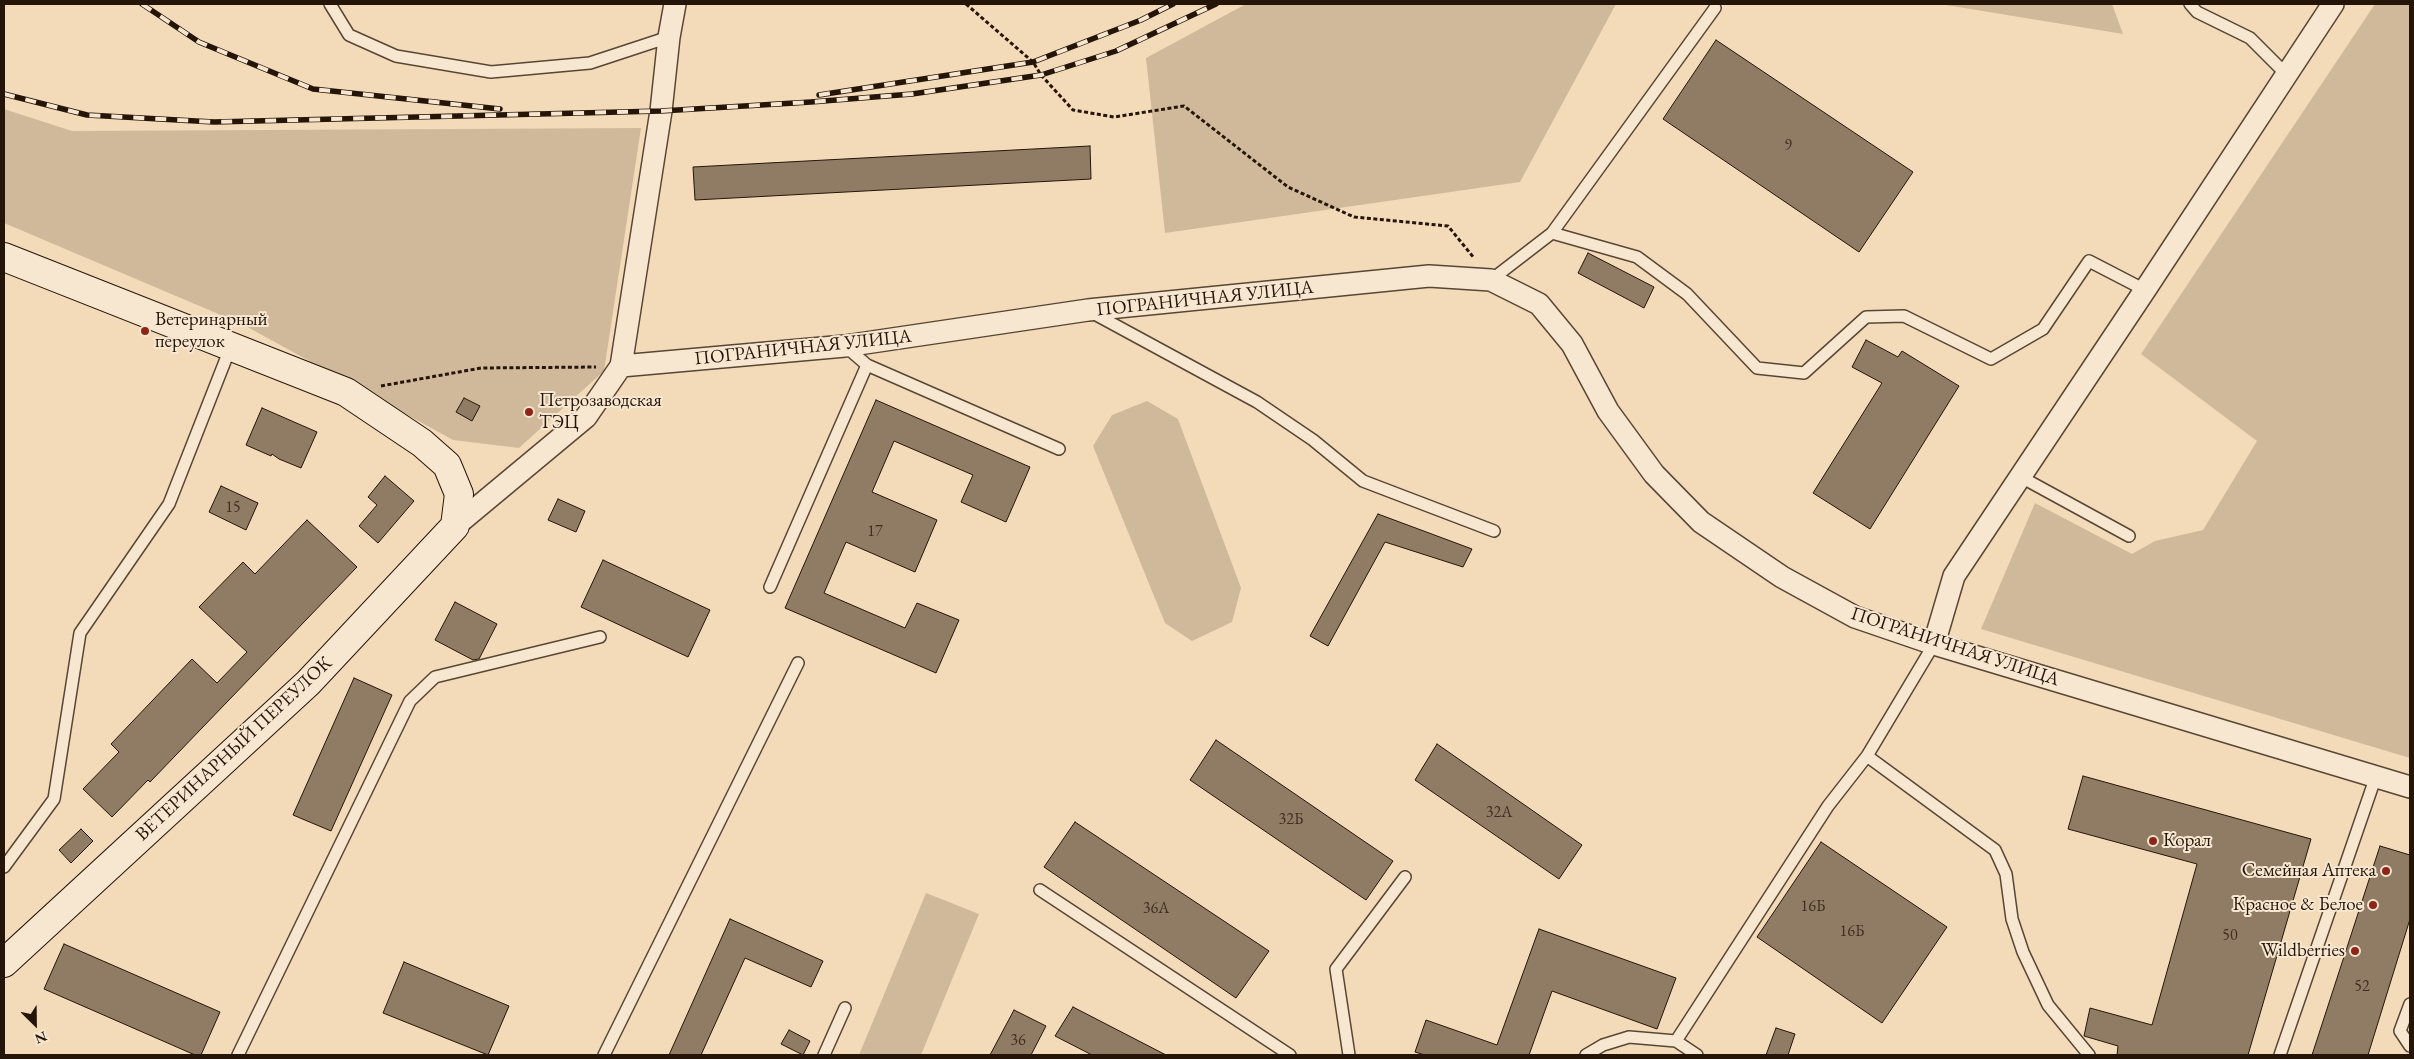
<!DOCTYPE html>
<html>
<head>
<meta charset="utf-8">
<style>
  body { margin:0 }
  #map { position:relative; width:2414px; height:1059px; overflow:hidden; background:#f3dab8; font-family:"EB Garamond",serif }
  canvas { display:block }
  .frame { position:absolute; inset:0; border:5px solid #251509; pointer-events:none }
  .north { position:absolute; left:10px; top:999px; width:50px; height:50px; -webkit-text-stroke:4px #f7e7d1; paint-order:stroke; rotate:157deg; font-size:14px; font-weight:700; line-height:20px; text-align:center; color:#251509 }
  .north::after { content:''; display:block; margin:auto; width:18px; height:22px; background:#251509; clip-path:polygon(50% 0,100% 100%,50% 72%,0 100%) }
</style>
</head>
<body>
<div id="map">
<canvas width="2414" height="1059"></canvas>
<div class="frame"></div>
<div class="north">N</div>
</div>
<script>
const ctx = document.querySelector('canvas').getContext('2d');
ctx.lineJoin = 'round';
function fill(path, color) {
  ctx.fillStyle = color;
  ctx.fill(path, 'evenodd');
}
function toPath(rows) {
  const path = new Path2D();
  for (const r of rows) {
    path.moveTo(r[0], r[1]);
    for (let i = 2; i < r.length; i += 2) path.lineTo(r[i], r[i + 1]);
  }
  return path;
}
function stroke(path, color, width, dash) {
  ctx.strokeStyle = color;
  ctx.lineWidth = width;
  ctx.lineCap = dash ? 'butt' : 'round';
  ctx.setLineDash(dash || []);
  ctx.stroke(path);
}
function label(font, color, halo, rows, align = 'center') {
  ctx.font = font + ' "EB Garamond",serif';
  ctx.lineWidth = 4;
  ctx.setLineDash([]);
  ctx.textBaseline = 'middle';
  ctx.strokeStyle = halo;
  ctx.fillStyle = color;
  for (const [text, x, y, turn = 0] of rows) {
    ctx.save();
    ctx.translate(x, y);
    ctx.rotate((+turn || 0) * Math.PI / 180);
    ctx.textAlign = isNaN(turn) ? turn : align;
    if (halo) ctx.strokeText(text, 0, 0);
    ctx.fillText(text, 0, 0);
    ctx.restore();
  }
}
const green = toPath([
  [1246,4,1616,4,1520,182,1165,233,1146,58],
  [1940,4,2112,4,2123,34],
  [2375,4,2410,4,2410,758,1981,629,2035,503,2132,554,2155,541,2203,530,2257,441,2141,354],
  [4,109,72,131,641,128,604,371,519,448,453,440,242,324,4,223],
  [1147,401,1178,419,1241,588,1232,622,1192,641,1165,623,1093,446,1112,415],
  [926,893,979,914,921,1055,859,1055]
]);
const building = toPath([
  [1716,40,1913,172,1859,252,1663,119,1716,40],
  [1090,146,1091,179,695,200,693,167,1090,146],
  [1588,253,1654,287,1644,308,1578,273,1588,253],
  [1866,340,1898,357,1902,351,1959,386,1870,529,1813,493,1882,383,1852,367,1866,340],
  [464,398,480,406,472,421,456,412,464,398],
  [876,400,1030,467,1006,522,961,502,973,475,894,441,872,492,937,520,915,572,846,542,824,593,905,628,917,603,959,620,936,673,785,608,876,400],
  [262,408,317,432,301,468,279,459,272,454,271,456,246,445,262,408],
  [385,476,414,501,378,543,359,526,377,505,368,497,385,476],
  [221,486,258,503,246,530,209,512,221,486],
  [558,499,585,511,576,532,548,520,558,499],
  [1378,514,1472,549,1463,567,1385,542,1328,646,1310,636,1378,514],
  [307,520,357,567,150,782,148,780,112,817,83,789,119,752,111,744,192,659,217,683,247,652,199,607,243,562,255,574,307,520],
  [603,560,710,610,688,657,581,607,603,560],
  [455,602,497,624,479,659,473,660,435,640,455,602],
  [354,678,392,695,331,831,293,815,354,678],
  [1216,740,1393,861,1366,900,1190,780,1216,740],
  [1437,744,1582,845,1559,879,1415,780,1437,744],
  [2083,776,2311,839,2248,1055,2117,1055,2118,1046,2084,1036,2090,1008,2152,1025,2197,864,2068,829,2083,776],
  [1075,822,1269,951,1236,998,1044,867,1075,822],
  [81,829,93,841,71,863,59,850,81,829],
  [1821,842,1947,927,1882,1023,1757,937,1821,842],
  [2380,846,2410,855,2410,919,2368,1055,2312,1055,2380,846],
  [730,919,823,961,811,987,745,958,701,1055,669,1055,730,919],
  [1539,929,1676,978,1657,1029,1552,991,1529,1055,1425,1055,1415,1052,1426,1020,1497,1045,1539,929],
  [64,944,220,1012,201,1055,195,1055,44,989,64,944],
  [404,962,509,1006,488,1055,383,1013,404,962],
  [1073,1007,1166,1055,1092,1055,1055,1036,1073,1007],
  [1014,1010,1046,1026,1031,1055,990,1055,1014,1010],
  [1776,1028,1795,1034,1788,1055,1766,1055,1776,1028],
  [789,1030,810,1041,803,1055,781,1044,789,1030]
]);
const path = toPath([
  [966,4,1033,62,1041,75,1073,110,1114,117,1184,106,1288,187,1354,217,1448,226,1474,258],
  [381,386,481,368,596,367]
]);
const service = toPath([
  [330,4,349,35,396,56,491,72,590,63,669,37],
  [2190,4,2197,12,2250,38,2287,75],
  [1552,233,1637,257,1687,294,1757,368,1804,373,1866,317,1904,316,1991,359,2043,329,2089,261,2145,290],
  [1491,280,1552,233,1715,8],
  [1091,312,1257,402,1313,440,1363,481,1494,531],
  [845,346,867,365,1059,449],
  [2021,477,2129,536],
  [770,587,867,365],
  [1867,756,1995,850,2006,874,2012,919,2023,952,2048,1005,2089,1055],
  [4,867,54,799,80,633,169,504,231,346],
  [1040,890,1290,1055],
  [2410,1004,2400,1031,2410,1046],
  [1676,1041,1828,806,1867,756,1934,644],
  [238,1055,410,701,435,677,600,637],
  [604,1055,798,663],
  [824,1055,845,1008],
  [1349,1055,1336,969,1405,877],
  [1586,1055,1603,1045,1629,1037,1676,1041,1697,1055],
  [2280,1055,2376,776]
]);
const minor = toPath([
  [621,366,661,111,669,37,675,4],
  [455,526,586,417,621,366,845,346,1088,310,1429,276,1491,280,1539,304,1572,344,1608,411,1654,474,1701,522,1782,577,1855,617,1934,644,2410,787],
  [1934,644,1954,576,2145,290,2333,4]
]);
const secondary = toPath([
  [4,257,346,392,422,443,447,465,459,494,455,526,308,683,4,963]
]);
const rail = toPath([
  [142,4,199,42,313,89,500,109],
  [4,94,87,115,214,122,661,111,811,102,912,94,1041,75,1116,51,1216,4],
  [819,95,1033,62,1141,20,1173,4]
]);
const markers = [
  [145,331,5,"#8f2418"],
  [529,412,5,"#8f2418"],
  [2153,841,5,"#8f2418"],
  [2386,871,5,"#8f2418"],
  [2373,905,5,"#8f2418"],
  [2355,951,5,"#8f2418"]
];
const numberNames = [
  ["9",1788,146],
  ["15",233,508],
  ["17",875,532],
  ["32А",1499,813],
  ["32Б",1291,820],
  ["16Б",1813,907],
  ["36А",1156,909],
  ["16Б",1852,932],
  ["50",2230,936],
  ["52",2362,987],
  ["36",1018,1041]
];
const streetNames = [
  ["ПОГРАНИЧНАЯ УЛИЦА",1205,299,-6],
  ["ПОГРАНИЧНАЯ УЛИЦА",803,348,-6],
  ["ПОГРАНИЧНАЯ УЛИЦА",1955,647,18],
  ["ВЕТЕРИНАРНЫЙ ПЕРЕУЛОК",234,749,-43]
];
const poiNames = [
  ["Ветеринарный",155,320],
  ["переулок",155,342],
  ["Петрозаводская",539,401],
  ["ТЭЦ",539,423],
  ["Корал",2163,841],
  ["Семейная Аптека",2376,871,"right"],
  ["Красное & Белое",2363,905,"right"],
  ["Wildberries",2345,951,"right"]
];
fill(green, '#d0b99a');
fill(building, '#907b64');
stroke(building, '#251509', 1);
stroke(service, '#584635', 14);
stroke(minor, '#584635', 24);
stroke(secondary, '#251509', 30);
stroke(path, '#251509', 3, [4, 2.5]);
stroke(service, '#f7e7d1', 11);
stroke(minor, '#f7e7d1', 21);
stroke(secondary, '#f7e7d1', 28);
stroke(rail, '#251509', 5.5);
stroke(rail, '#f7e7d1', 4, [11]);
for (const [x, y, r, color] of markers) {
  const dot = new Path2D();
  dot.arc(x, y, r, 0, 2 * Math.PI);
  ctx.fillStyle = color;
  ctx.fill(dot);
  stroke(dot, '#f7e7d1', 2);
}
label('16px', '#402e20', null, numberNames);
label('19px', '#251509', '#f7e7d1', streetNames);
label('19px', '#251509', '#f7e7d1', poiNames, 'left');
</script>
</body>
</html>
